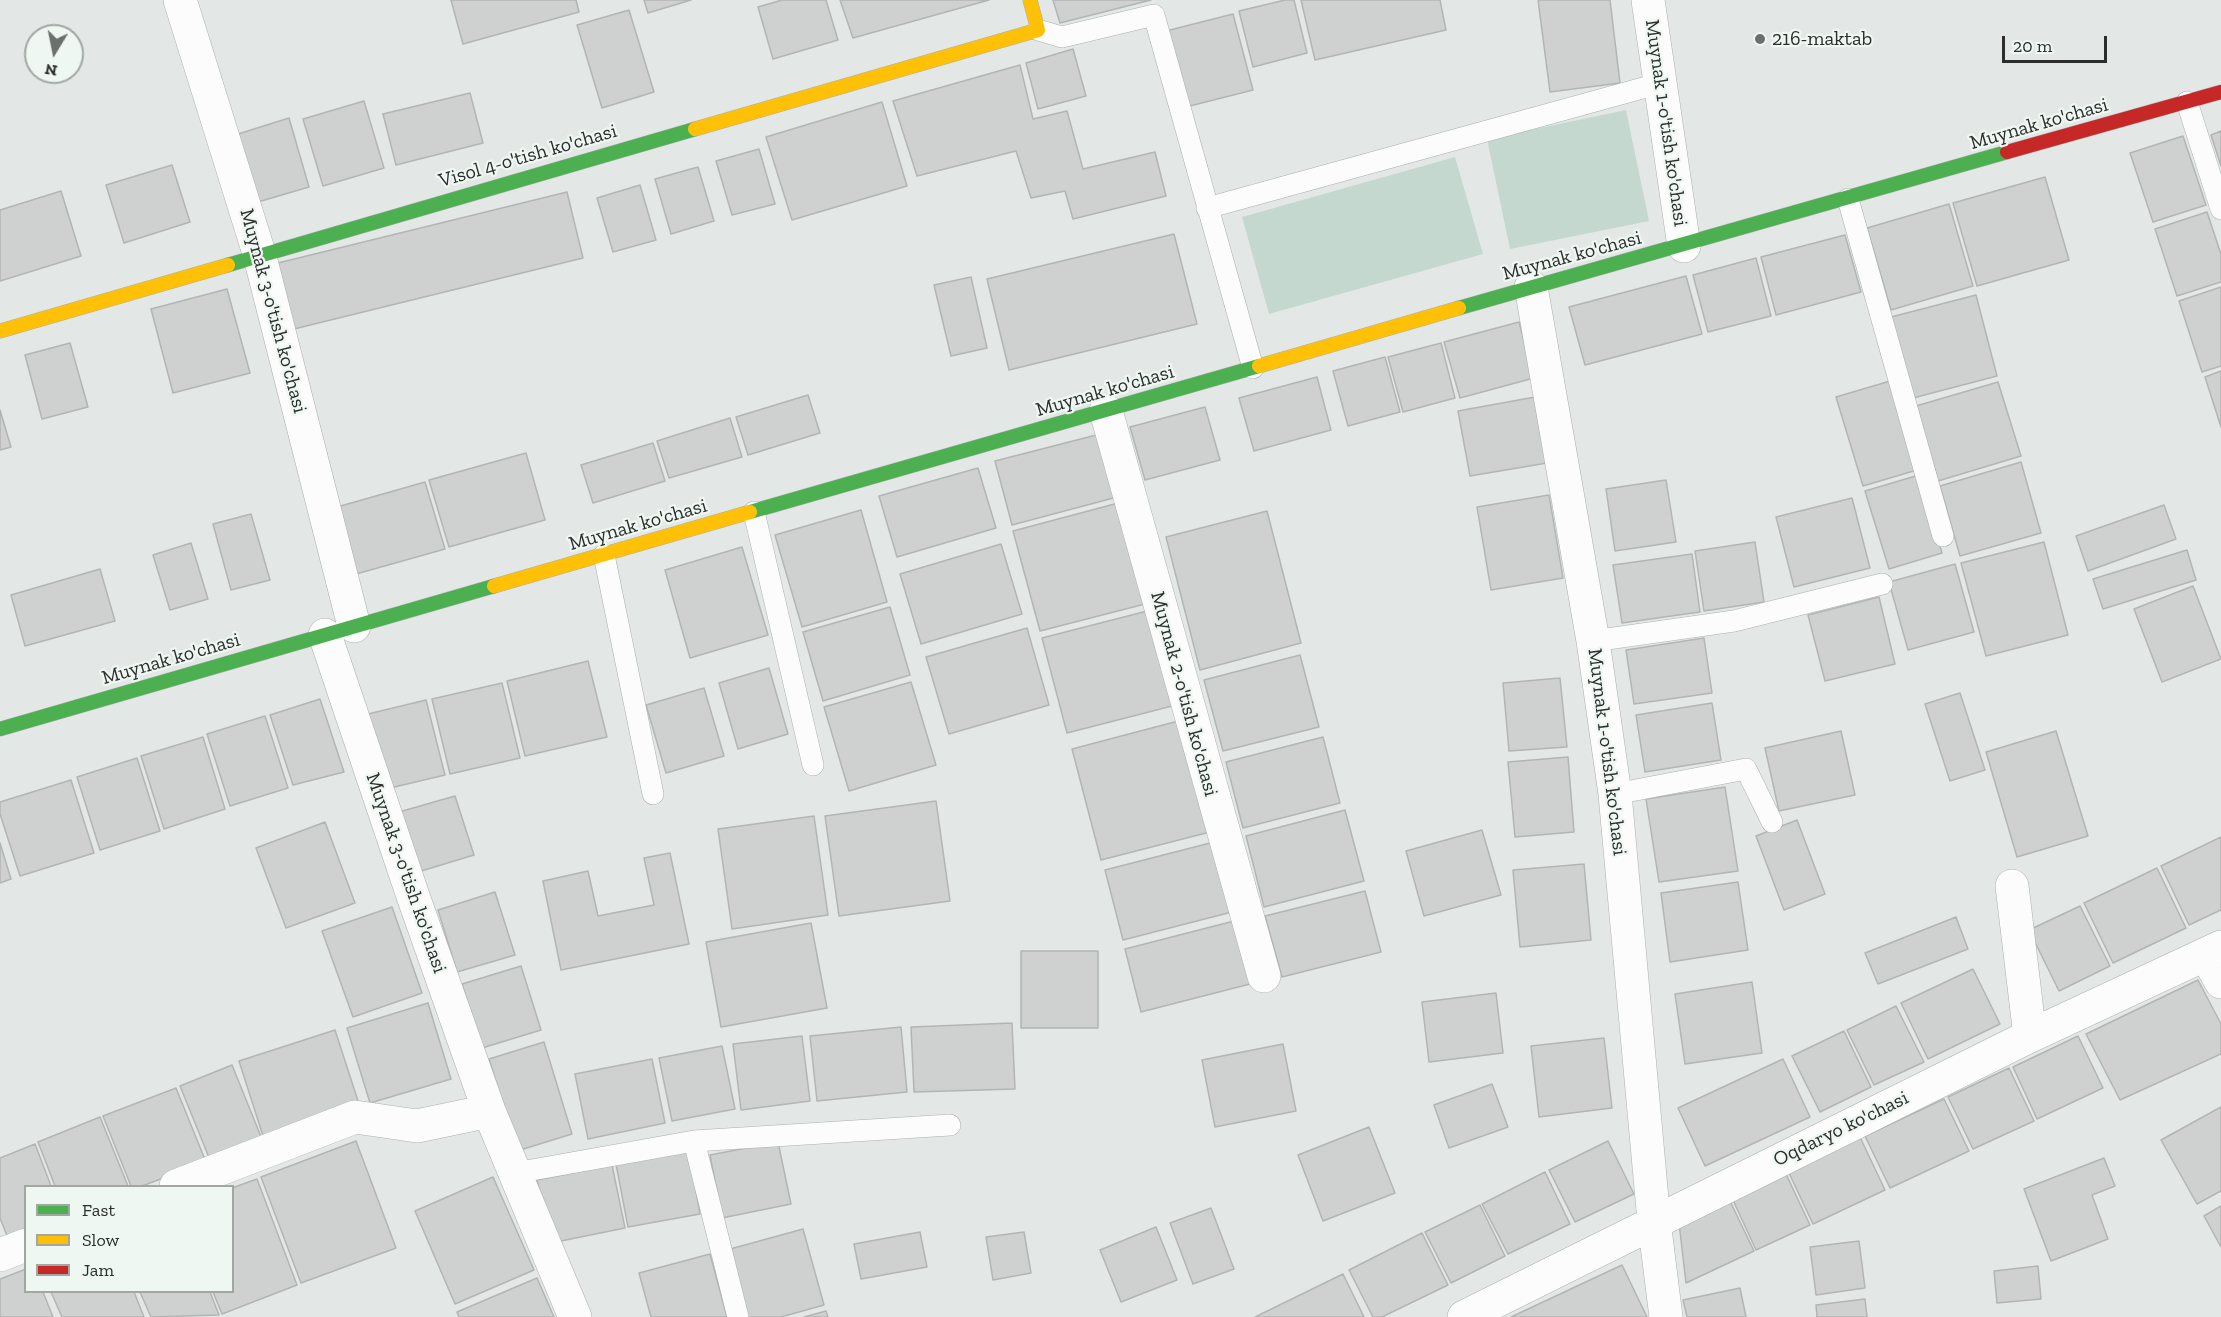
<!DOCTYPE html>
<html>
<head>
<meta charset="utf-8">
<style>
  body { margin:0 }
  #map { position:relative; width:2221px; height:1317px; overflow:hidden; background:#e3e8e6; font-family:"Zilla Slab",serif }
  canvas { display:block }
  .legend { position:absolute; left:24px; top:1185px; width:210px; height:108px; box-sizing:border-box; background:#eff7f3; border:2px solid #a1a7a3; margin:0; padding:8px 10px; list-style:none; font-size:18px; color:#2b2e2c }
  .legend li { display:flex; align-items:center; gap:12px; height:30px }
  .legend b { width:30px; border:2px solid #a1a7a3 }
  .north { position:absolute; left:24px; top:24px; width:60px; height:60px; box-sizing:border-box; background:#eff7f3; border:2px solid #a1a7a3; border-radius:50%; rotate:190deg; font-size:16px; font-weight:700; line-height:24px; text-align:center; color:#2b2e2c }
  .north::after { content:''; display:block; margin:auto; width:21px; height:27px; background:#6b6f6d; clip-path:polygon(50% 0,100% 100%,50% 72%,0 100%) }
  .scale { position:absolute; left:2002px; top:36px; width:105px; height:27px; box-sizing:border-box; border:3px solid #2b2e2c; border-top:0; padding-left:8px; font-size:18px; line-height:21px; white-space:nowrap; color:#2b2e2c; -webkit-text-stroke:4px #eff7f3; paint-order:stroke }
</style>
</head>
<body>
<div id="map">
<canvas width="2221" height="1317"></canvas>
<ul class="legend">
<li><b style="height:8px;background:#4caf50"></b>Fast</li>
<li><b style="height:8px;background:#ffc107"></b>Slow</li>
<li><b style="height:8px;background:#c62828"></b>Jam</li>
</ul>
<div class="north">N</div>
<div class="scale">20 m</div>
</div>
<script>
const ctx = document.querySelector('canvas').getContext('2d');
ctx.lineJoin = 'round';
function fill(path, color) {
  ctx.fillStyle = color;
  ctx.fill(path, 'evenodd');
}
function toPath(rows) {
  const path = new Path2D();
  for (const r of rows) {
    path.moveTo(r[0], r[1]);
    for (let i = 2; i < r.length; i += 2) path.lineTo(r[i], r[i + 1]);
  }
  return path;
}
function stroke(path, color, width, dash) {
  ctx.strokeStyle = color;
  ctx.lineWidth = width;
  ctx.lineCap = dash ? 'butt' : 'round';
  ctx.setLineDash(dash || []);
  ctx.stroke(path);
}
function label(font, color, halo, rows, align = 'center') {
  ctx.font = font + ' "Zilla Slab",serif';
  ctx.lineWidth = 4.5;
  ctx.setLineDash([]);
  ctx.textBaseline = 'middle';
  ctx.strokeStyle = halo;
  ctx.fillStyle = color;
  for (const [text, x, y, turn = 0] of rows) {
    ctx.save();
    ctx.translate(x, y);
    ctx.rotate((+turn || 0) * Math.PI / 180);
    ctx.textAlign = isNaN(turn) ? turn : align;
    if (halo) ctx.strokeText(text, 0, 0);
    ctx.fillText(text, 0, 0);
    ctx.restore();
  }
}
const green = toPath([
  [1626,110,1649,221,1510,249,1487,139],
  [1455,157,1483,254,1269,314,1242,217]
]);
const building = toPath([
  [451,0,576,0,579,12,463,44,451,0],
  [644,0,691,0,648,13,644,0],
  [782,0,826,0,838,40,773,59,758,7,782,0],
  [840,0,989,0,853,38,840,0],
  [1053,0,1151,0,1060,23,1053,0],
  [1285,0,1294,0,1307,53,1253,67,1239,11,1285,0],
  [1301,0,1440,0,1446,30,1315,60,1301,0],
  [1538,0,1610,0,1620,83,1550,92,1538,0],
  [629,10,654,92,602,108,577,25,629,10],
  [1233,14,1253,90,1186,107,1166,31,1233,14],
  [1073,49,1086,96,1038,109,1026,63,1073,49],
  [1020,65,1033,119,1067,111,1083,169,1155,152,1166,196,1073,219,1065,191,1031,198,1016,151,917,176,893,101,1020,65],
  [470,93,483,143,396,165,383,114,470,93],
  [364,101,384,168,323,186,303,119,364,101],
  [882,102,907,186,792,220,766,137,882,102],
  [289,118,309,187,258,202,238,134,289,118],
  [2221,131,2221,166,2211,135,2221,131],
  [2183,136,2206,205,2153,222,2130,153,2183,136],
  [759,149,775,204,732,215,716,161,759,149],
  [172,165,190,222,124,243,106,185,172,165],
  [698,167,714,221,671,234,655,179,698,167],
  [2045,177,2069,260,1977,286,1953,203,2045,177],
  [640,185,656,240,613,252,597,198,640,185],
  [61,191,81,256,0,281,0,210,61,191],
  [567,192,583,258,294,329,278,263,567,192],
  [1949,204,1973,286,1891,310,1867,228,1949,204],
  [2207,212,2221,254,2221,282,2177,296,2155,229,2207,212],
  [1174,234,1197,324,1009,370,987,279,1174,234],
  [1845,235,1861,292,1776,315,1761,257,1845,235],
  [1756,258,1771,316,1708,332,1693,275,1756,258],
  [1686,276,1702,334,1585,365,1569,307,1686,276],
  [971,277,987,348,951,356,934,285,971,277],
  [2221,287,2221,366,2202,372,2179,301,2221,287],
  [227,289,250,373,173,393,151,309,227,289],
  [1976,295,1997,376,1913,398,1891,317,1976,295],
  [1519,322,1534,378,1460,398,1444,342,1519,322],
  [70,343,88,407,42,419,25,355,70,343],
  [1441,343,1455,398,1403,412,1388,357,1441,343],
  [1385,357,1400,412,1348,426,1333,371,1385,357],
  [2221,371,2221,427,2205,377,2221,371],
  [1317,377,1331,430,1254,451,1239,398,1317,377],
  [1890,381,1917,470,1863,486,1836,397,1890,381],
  [1998,382,2021,456,1938,481,1916,406,1998,382],
  [808,395,820,433,748,455,736,417,808,395],
  [1535,397,1547,463,1470,476,1458,411,1535,397],
  [1205,407,1220,460,1145,480,1130,427,1205,407],
  [0,410,11,447,0,450,0,410],
  [730,418,742,457,669,478,657,441,730,418],
  [1104,433,1121,496,1012,525,995,461,1104,433],
  [653,443,665,481,593,503,581,465,653,443],
  [526,453,545,520,449,547,429,480,526,453],
  [2021,462,2041,533,1960,556,1940,486,2021,462],
  [978,468,996,528,897,557,879,496,978,468],
  [1919,475,1942,553,1889,569,1865,491,1919,475],
  [1666,480,1676,542,1615,551,1606,489,1666,480],
  [425,482,445,549,349,576,330,509,425,482],
  [1549,495,1563,578,1491,590,1477,507,1549,495],
  [1852,498,1870,568,1794,587,1776,517,1852,498],
  [1122,502,1149,603,1040,631,1013,531,1122,502],
  [2164,505,2176,539,2088,571,2076,536,2164,505],
  [861,510,887,602,802,627,775,535,861,510],
  [1267,511,1301,643,1200,670,1166,537,1267,511],
  [251,514,270,580,231,590,213,524,251,514],
  [1755,542,1764,602,1704,611,1695,551,1755,542],
  [2044,542,2068,635,1986,656,1961,563,2044,542],
  [191,543,208,599,170,610,153,555,191,543],
  [1001,544,1022,614,921,644,900,574,1001,544],
  [742,547,768,635,690,658,665,570,742,547],
  [2187,550,2196,580,2103,609,2093,579,2187,550],
  [1692,554,1700,612,1622,623,1613,565,1692,554],
  [1955,564,1974,632,1908,650,1889,582,1955,564],
  [100,569,115,621,25,646,11,595,100,569],
  [2193,586,2221,659,2162,682,2134,609,2193,586],
  [1879,597,1895,664,1825,681,1808,615,1879,597],
  [890,607,910,675,823,701,803,632,890,607],
  [1151,610,1176,705,1067,733,1042,638,1151,610],
  [1027,628,1049,705,949,734,926,657,1027,628],
  [1704,638,1712,693,1634,704,1626,650,1704,638],
  [1300,655,1319,727,1223,751,1204,680,1300,655],
  [588,661,607,737,525,756,507,681,588,661],
  [769,668,788,734,738,749,719,683,769,668],
  [1560,678,1567,747,1509,751,1503,683,1560,678],
  [911,682,936,765,849,791,824,707,911,682],
  [502,683,520,758,450,774,432,699,502,683],
  [704,688,724,756,666,773,646,705,704,688],
  [1960,693,1985,770,1950,781,1925,704,1960,693],
  [320,699,344,772,293,785,270,715,320,699],
  [426,700,445,775,386,789,368,714,426,700],
  [1712,703,1721,760,1645,772,1636,715,1712,703],
  [265,716,288,788,230,806,207,734,265,716],
  [1182,720,1210,832,1101,860,1072,749,1182,720],
  [1841,731,1855,795,1779,811,1765,748,1841,731],
  [2056,731,2088,836,2017,857,1986,752,2056,731],
  [203,737,225,809,164,829,141,756,203,737],
  [1323,737,1340,803,1243,828,1226,762,1323,737],
  [1568,757,1574,832,1515,837,1508,762,1568,757],
  [137,758,160,831,100,850,77,777,137,758],
  [71,780,94,853,20,876,0,814,0,802,71,780],
  [1725,787,1738,871,1659,882,1646,799,1725,787],
  [455,796,474,855,418,872,399,812,455,796],
  [936,801,950,901,839,916,825,816,936,801],
  [1345,810,1364,881,1264,907,1246,836,1345,810],
  [814,816,828,915,732,929,718,829,814,816],
  [1797,820,1825,894,1784,910,1756,836,1797,820],
  [325,822,355,903,286,928,256,848,325,822],
  [1482,830,1501,895,1424,916,1406,851,1482,830],
  [2221,837,2221,910,2189,925,2161,866,2221,837],
  [1214,842,1232,912,1123,940,1105,870,1214,842],
  [0,843,11,879,0,883,0,843],
  [670,853,689,944,561,970,543,881,588,871,598,916,654,905,644,858,670,853],
  [1584,864,1591,940,1520,947,1513,870,1584,864],
  [2157,868,2186,928,2113,963,2084,903,2157,868],
  [1738,882,1748,950,1670,962,1661,893,1738,882],
  [1365,891,1381,952,1282,977,1265,916,1365,891],
  [495,892,515,955,457,972,438,910,495,892],
  [2080,906,2110,966,2059,991,2029,930,2080,906],
  [392,907,422,993,353,1017,322,931,392,907],
  [1956,917,1968,949,1878,984,1865,953,1956,917],
  [1234,921,1250,984,1141,1012,1125,949,1234,921],
  [811,923,827,1008,721,1027,706,942,811,923],
  [1021,951,1098,951,1098,1028,1021,1028,1021,951],
  [521,966,541,1030,482,1048,462,984,521,966],
  [1973,969,2000,1024,1928,1059,1901,1003,1973,969],
  [2198,980,2221,1024,2221,1054,2120,1100,2086,1034,2198,980],
  [1752,982,1762,1053,1685,1064,1675,994,1752,982],
  [1496,993,1503,1053,1429,1062,1422,1002,1496,993],
  [428,1003,451,1079,370,1103,347,1028,428,1003],
  [1896,1006,1924,1062,1874,1085,1847,1030,1896,1006],
  [1012,1023,1015,1089,914,1092,911,1027,1012,1023],
  [901,1027,907,1092,817,1101,810,1036,901,1027],
  [335,1030,360,1107,264,1139,239,1061,335,1030],
  [1844,1031,1871,1087,1820,1112,1792,1056,1844,1031],
  [802,1036,810,1101,741,1110,733,1044,802,1036],
  [2078,1036,2103,1088,2037,1119,2013,1067,2078,1036],
  [1604,1038,1612,1108,1539,1117,1531,1046,1604,1038],
  [544,1042,572,1134,517,1151,489,1059,544,1042],
  [1283,1044,1296,1111,1215,1127,1202,1060,1283,1044],
  [722,1046,735,1109,672,1121,659,1058,722,1046],
  [652,1059,665,1123,588,1139,575,1074,652,1059],
  [1783,1059,1810,1117,1705,1166,1678,1108,1783,1059],
  [232,1065,262,1139,210,1160,180,1086,232,1065],
  [2009,1068,2034,1121,1973,1149,1948,1097,2009,1068],
  [1492,1084,1508,1127,1449,1148,1434,1105,1492,1084],
  [176,1088,206,1162,142,1186,131,1186,103,1116,176,1088],
  [1944,1099,1969,1151,1890,1188,1865,1136,1944,1099],
  [2221,1107,2221,1191,2197,1204,2161,1140,2221,1107],
  [100,1117,128,1186,55,1186,38,1142,100,1117],
  [1369,1127,1395,1193,1323,1221,1298,1155,1369,1127],
  [1860,1137,1885,1190,1813,1224,1788,1171,1860,1137],
  [356,1141,396,1248,301,1283,261,1177,356,1141],
  [1608,1141,1634,1194,1575,1222,1549,1170,1608,1141],
  [778,1142,791,1204,722,1218,710,1155,778,1142],
  [35,1144,51,1186,26,1186,26,1232,8,1238,0,1218,0,1158,35,1144],
  [689,1150,700,1214,628,1227,616,1164,689,1150],
  [2104,1158,2115,1186,2092,1195,2108,1239,2051,1261,2024,1189,2104,1158],
  [612,1165,625,1228,551,1243,537,1180,612,1165],
  [1545,1172,1570,1224,1508,1254,1482,1204,1545,1172],
  [1785,1172,1810,1225,1756,1250,1732,1198,1785,1172],
  [493,1177,534,1270,455,1304,415,1211,493,1177],
  [257,1179,297,1285,222,1314,213,1292,232,1292,232,1188,257,1179],
  [1729,1199,1754,1251,1686,1283,1679,1223,1729,1199],
  [1480,1205,1505,1256,1451,1283,1425,1232,1480,1205],
  [2221,1206,2221,1247,2204,1216,2221,1206],
  [1211,1208,1234,1269,1193,1284,1170,1223,1211,1208],
  [1156,1227,1177,1280,1121,1302,1100,1250,1156,1227],
  [803,1229,824,1305,781,1317,741,1317,723,1251,803,1229],
  [920,1232,927,1267,861,1279,854,1244,920,1232],
  [1024,1232,1031,1273,993,1280,986,1237,1024,1232],
  [1422,1233,1448,1285,1382,1317,1373,1317,1349,1270,1422,1233],
  [1859,1241,1865,1288,1816,1295,1810,1247,1859,1241],
  [710,1254,727,1317,651,1317,639,1273,710,1254],
  [1622,1265,1647,1317,1511,1317,1622,1265],
  [2038,1266,2041,1299,1997,1303,1994,1271,2038,1266],
  [26,1269,26,1292,43,1292,53,1317,0,1317,0,1279,26,1269],
  [1343,1274,1364,1317,1255,1317,1343,1274],
  [537,1278,554,1317,459,1317,457,1312,537,1278],
  [1740,1288,1746,1317,1687,1317,1683,1300,1740,1288],
  [51,1292,134,1292,144,1317,62,1317,51,1292],
  [140,1292,210,1292,219,1315,151,1317,140,1292],
  [1865,1299,1867,1317,1817,1317,1816,1305,1865,1299],
  [826,1311,828,1317,804,1317,826,1311]
]);
const lane = toPath([
  [1038,30,1062,37,1154,15,1253,368],
  [2187,102,2221,209],
  [1848,199,1943,536],
  [1207,208,1661,83],
  [754,512,813,765],
  [604,555,653,794],
  [1593,641,1734,621,1882,584],
  [1615,794,1746,769,1772,822],
  [694,1141,738,1317],
  [515,1173,694,1141,950,1125]
]);
const street = toPath([
  [180,0,259,253,354,626],
  [1648,0,1684,246],
  [1531,287,1593,641,1615,794,1654,1221,1666,1317],
  [1106,411,1264,976],
  [325,635,413,896,489,1111,575,1317],
  [2012,886,2030,1036],
  [2206,955,2221,982],
  [176,1186,355,1117,417,1126,489,1111],
  [0,1255,26,1245],
  [1464,1317,2030,1036,2221,947]
]);
const fast = toPath([
  [228,265,695,129],
  [1459,308,2007,152],
  [750,512,1259,366],
  [0,729,494,586]
]);
const slow = toPath([
  [695,129,1038,30,1030,0],
  [0,331,228,265],
  [1259,366,1459,308],
  [494,586,750,512]
]);
const jam = toPath([
  [2007,152,2221,92]
]);
const markers = [
  [1760,39,6,"#6b6f6d"]
];
const poiNames = [
  ["216-maktab",1772,39]
];
const streetNames = [
  ["Muynak 1-o'tish ko'chasi",1666,123,82],
  ["Muynak ko'chasi",2039,124,-16],
  ["Visol 4-o'tish ko'chasi",528,156,-16],
  ["Muynak ko'chasi",1572,256,-15],
  ["Muynak 3-o'tish ko'chasi",273,311,75],
  ["Muynak ko'chasi",1105,391,-16],
  ["Muynak ko'chasi",638,525,-16],
  ["Muynak ko'chasi",171,659,-16],
  ["Muynak 2-o'tish ko'chasi",1184,694,75],
  ["Muynak 1-o'tish ko'chasi",1607,752,83],
  ["Muynak 3-o'tish ko'chasi",406,873,71],
  ["Oqdaryo ko'chasi",1841,1129,-26]
];
fill(green, '#c4d8cf');
fill(building, '#ced1d0');
stroke(building, '#b2b5b3', 1.5);
stroke(lane, '#abafad', 22);
stroke(street, '#abafad', 34);
stroke(fast, '#abafad', 15);
stroke(slow, '#abafad', 15);
stroke(jam, '#abafad', 15);
stroke(lane, '#fbfcfb', 21);
stroke(street, '#fbfcfb', 33);
stroke(fast, '#4caf50', 14);
stroke(slow, '#ffc107', 14);
stroke(jam, '#c62828', 14);
for (const [x, y, r, color] of markers) {
  const dot = new Path2D();
  dot.arc(x, y, r, 0, 2 * Math.PI);
  ctx.fillStyle = color;
  ctx.fill(dot);
  stroke(dot, '#eff7f3', 2);
}
label('20px', '#2b2e2c', '#eff7f3', poiNames, 'left');
label('20px', '#2b2e2c', '#eff7f3', streetNames);
</script>
</body>
</html>
